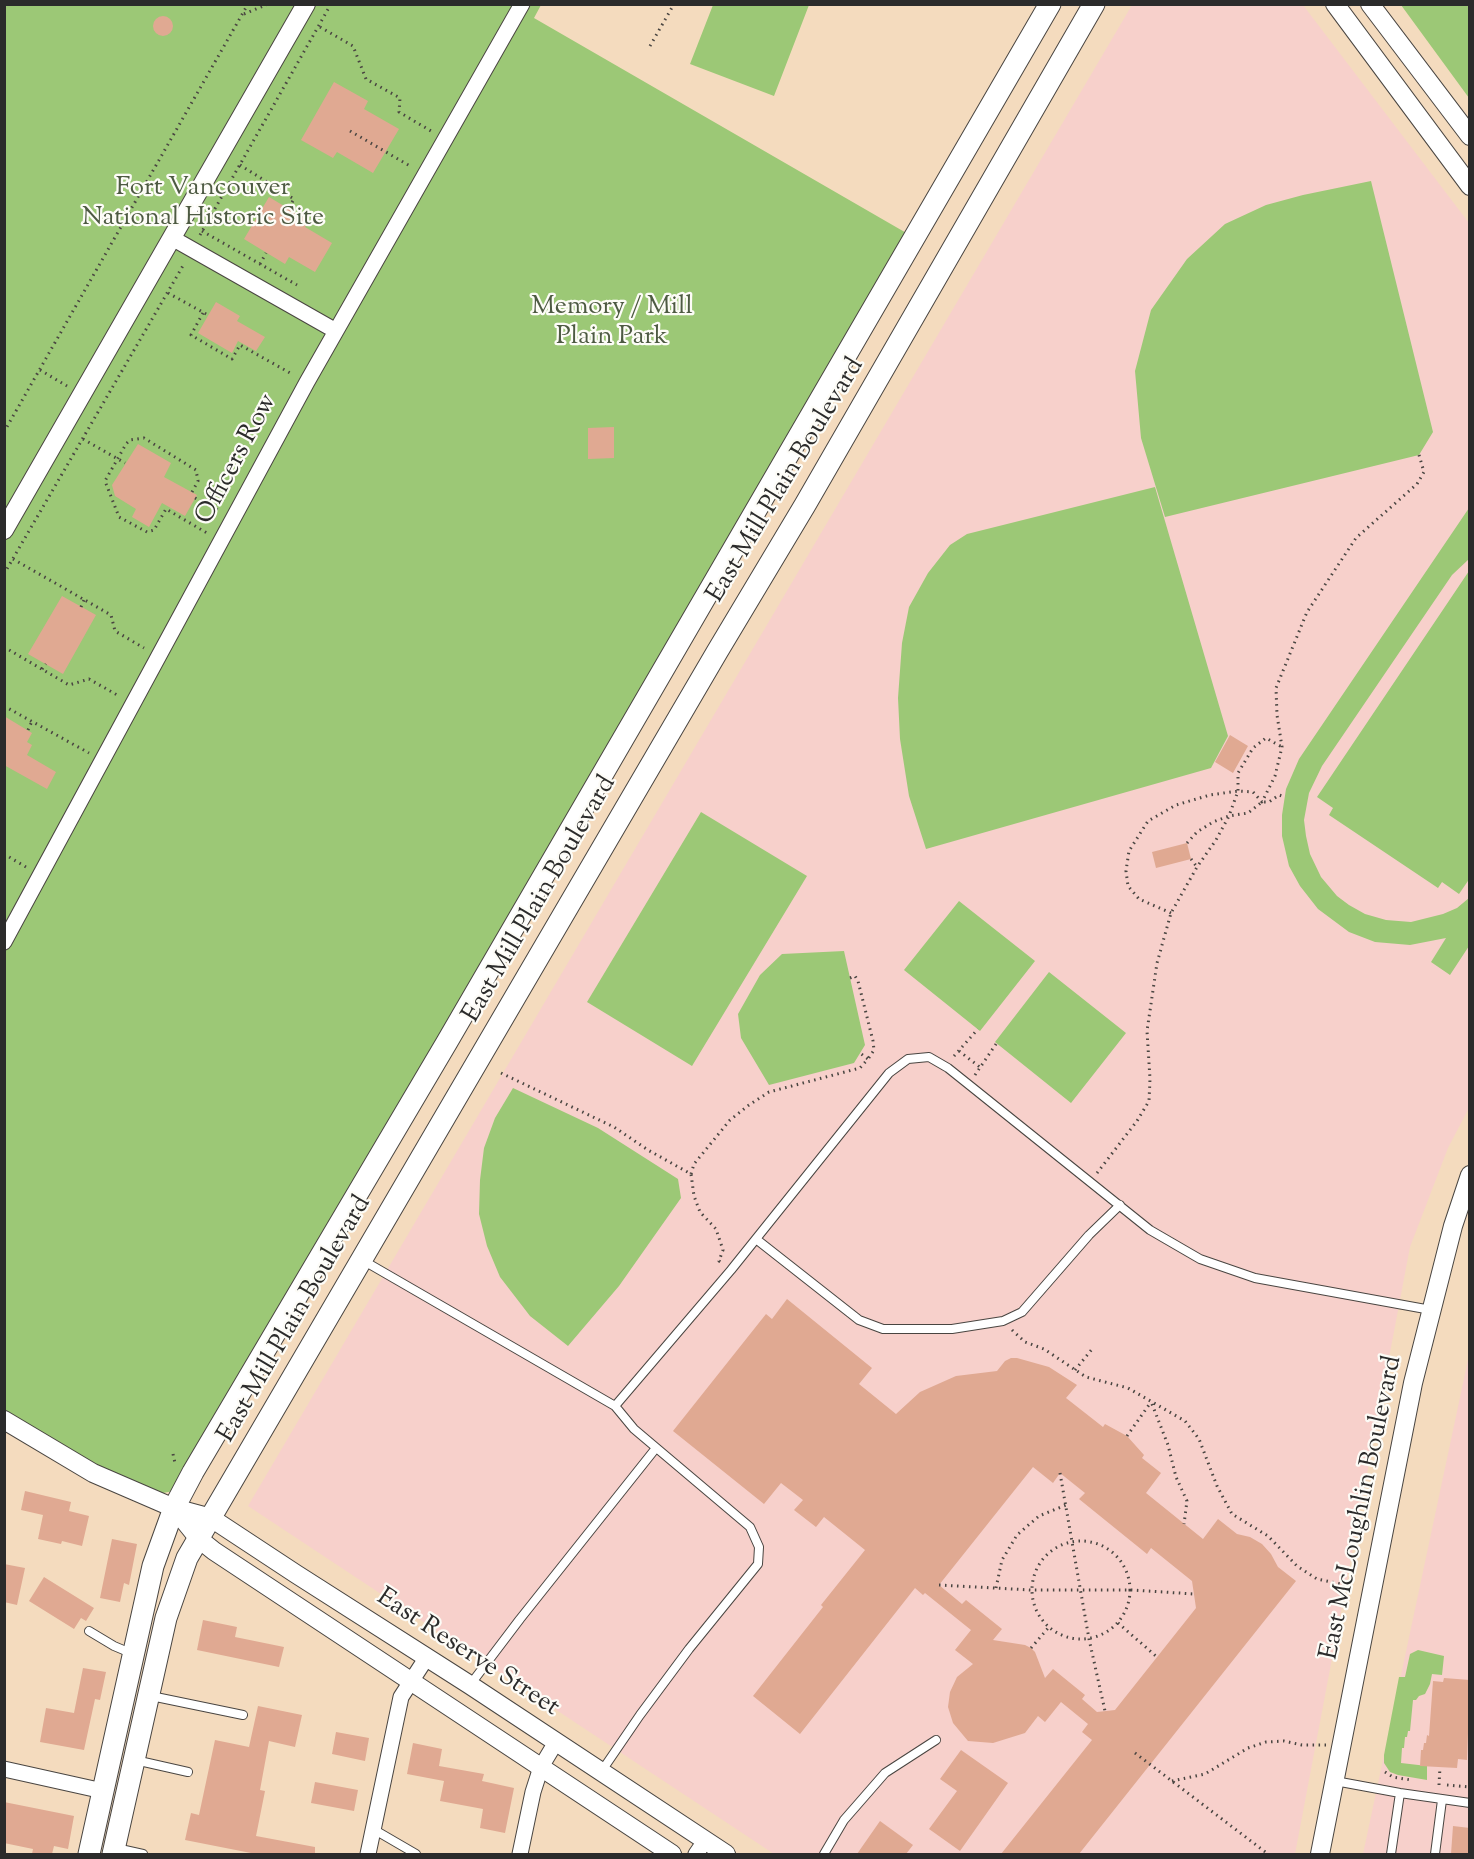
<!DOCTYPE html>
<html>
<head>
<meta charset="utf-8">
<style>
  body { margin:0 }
  #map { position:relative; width:1474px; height:1859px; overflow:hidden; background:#f4dbbe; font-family:"Sorts Mill Goudy",serif }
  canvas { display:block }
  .frame { position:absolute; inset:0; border:6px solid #2b2b2b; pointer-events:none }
</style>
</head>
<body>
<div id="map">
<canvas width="1474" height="1859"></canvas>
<div class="frame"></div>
</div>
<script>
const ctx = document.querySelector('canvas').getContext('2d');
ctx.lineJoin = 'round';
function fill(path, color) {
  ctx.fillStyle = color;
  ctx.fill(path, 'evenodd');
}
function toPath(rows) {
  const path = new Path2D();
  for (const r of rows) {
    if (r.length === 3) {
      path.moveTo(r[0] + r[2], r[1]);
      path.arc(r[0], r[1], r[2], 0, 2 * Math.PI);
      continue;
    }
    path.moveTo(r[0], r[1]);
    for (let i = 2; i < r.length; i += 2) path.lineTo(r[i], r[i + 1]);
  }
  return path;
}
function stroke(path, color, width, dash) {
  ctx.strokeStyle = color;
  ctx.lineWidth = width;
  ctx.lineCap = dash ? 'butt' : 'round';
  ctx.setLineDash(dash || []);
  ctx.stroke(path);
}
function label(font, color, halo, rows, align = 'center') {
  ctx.font = font + ' "Sorts Mill Goudy",serif';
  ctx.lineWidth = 4.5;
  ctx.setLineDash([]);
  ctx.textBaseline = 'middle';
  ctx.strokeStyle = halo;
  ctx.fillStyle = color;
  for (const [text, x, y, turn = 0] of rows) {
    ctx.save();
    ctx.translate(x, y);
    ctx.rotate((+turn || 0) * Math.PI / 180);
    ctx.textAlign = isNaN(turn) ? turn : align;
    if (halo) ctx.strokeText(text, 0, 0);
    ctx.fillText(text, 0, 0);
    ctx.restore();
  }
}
const built = toPath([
  [1132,5,1303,5,1469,223,1470,1106,1448,1148,1410,1247,1295,1854,774,1854,248,1506],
  [1469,1355,1469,1854,1363,1854]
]);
const green = toPath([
  [4,5,541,5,534,18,915,238,174,1491,146,1496,5,1419],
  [713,5,809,5,774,96,690,64],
  [1401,5,1469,5,1469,98],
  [1371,181,1433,432,1419,455,1165,517,1141,438,1135,371,1151,310,1187,259,1225,224,1266,205,1303,195],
  [1155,487,1228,736,1211,768,926,849,909,796,900,739,898,698,902,643,909,607,928,573,950,545,967,534],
  [1469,508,1469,559,1452,575,1322,766,1309,793,1304,820,1306,836,1310,854,1321,877,1337,896,1349,905,1365,914,1386,920,1411,922,1443,914,1457,908,1469,898,1469,946,1450,975,1431,962,1446,938,1410,945,1375,942,1349,932,1318,909,1300,886,1289,866,1282,836,1282,815,1286,789,1299,759],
  [1469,571,1470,878,1459,894,1442,882,1438,888,1329,815,1333,808,1317,797],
  [701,812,807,876,692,1066,587,1002],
  [959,901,1035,961,980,1031,904,970],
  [844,951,865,1045,854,1063,769,1085,741,1038,738,1014,760,975,782,954],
  [1049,972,1126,1033,1071,1103,995,1042],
  [513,1088,598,1128,678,1179,681,1198,619,1286,568,1346,530,1316,500,1277,487,1246,479,1214,480,1180,484,1148,495,1118],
  [1418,1650,1444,1656,1442,1675,1432,1674,1430,1684,1425,1694,1419,1696,1416,1700,1413,1700,1410,1731,1408,1731,1407,1737,1405,1737,1404,1748,1402,1748,1401,1763,1427,1766,1427,1780,1398,1775,1390,1772,1384,1763,1384,1755,1399,1677,1405,1677,1410,1654]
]);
const building = toPath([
  [163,26,10],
  [334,82,368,101,364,109,399,129,373,173,337,152,333,158,301,140],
  [269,197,309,221,305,227,332,243,315,272,289,257,285,264,244,239],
  [216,302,240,316,237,321,265,337,256,351,238,341,232,353,198,333],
  [614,427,614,458,588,459,588,428],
  [138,444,171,463,164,477,197,495,185,516,162,503,149,527,132,517,136,509,115,496,112,485],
  [62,596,96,615,63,674,28,654],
  [4,716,32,733,27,742,32,745,27,755,56,772,47,789,4,765],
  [1230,735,1248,746,1233,773,1215,762],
  [1187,843,1191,859,1156,868,1152,852],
  [787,1299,872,1368,859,1384,896,1414,920,1392,956,1376,997,1371,1005,1361,1011,1358,1017,1358,1049,1367,1077,1385,1066,1398,1103,1427,1105,1424,1127,1436,1144,1455,1142,1458,1161,1473,1146,1493,1203,1539,1218,1519,1237,1534,1250,1537,1262,1544,1271,1554,1278,1567,1296,1581,1079,1854,1001,1854,1092,1740,1082,1732,1088,1724,1061,1702,1045,1722,1038,1716,1025,1733,993,1743,968,1741,953,1723,948,1707,950,1692,957,1677,973,1664,955,1650,971,1630,925,1593,923,1595,915,1588,800,1734,753,1696,823,1607,821,1605,865,1550,824,1517,816,1527,794,1510,803,1500,781,1483,764,1504,673,1431,766,1314,772,1319],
  [1033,1467,1053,1483,1060,1473,1085,1493,1079,1499,1147,1554,1151,1548,1192,1581,1196,1608,1115,1710,1097,1712,1082,1699,1085,1695,1053,1669,1045,1678,1035,1652,1031,1648,1025,1645,993,1640,1002,1629,966,1600,962,1604,939,1585],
  [25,1491,71,1502,69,1511,89,1516,82,1546,62,1541,61,1544,38,1539,43,1515,21,1510],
  [112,1539,137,1544,129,1585,124,1583,120,1602,100,1598],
  [4,1564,25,1568,17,1605,4,1602],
  [44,1577,94,1608,86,1621,81,1618,74,1629,29,1601],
  [203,1620,237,1627,235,1637,284,1647,279,1667,197,1650],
  [83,1668,106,1672,100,1700,95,1699,84,1750,40,1742,46,1708,74,1713],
  [1444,1678,1470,1680,1467,1760,1458,1759,1457,1768,1420,1766,1421,1750,1423,1750,1424,1743,1426,1743,1427,1735,1429,1736,1433,1681,1443,1682],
  [258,1706,302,1715,295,1747,269,1741,260,1790,265,1791,256,1836,315,1847,315,1854,256,1854,185,1840,191,1813,199,1815,215,1740,249,1747],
  [336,1732,369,1738,365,1761,332,1754],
  [413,1743,442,1749,439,1766,484,1774,482,1781,514,1788,505,1833,480,1828,483,1809,440,1801,444,1781,407,1774],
  [961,1750,1008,1783,960,1851,929,1829,957,1791,940,1779],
  [315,1782,358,1790,354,1811,311,1803],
  [4,1802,74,1816,68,1849,54,1846,52,1854,32,1854,33,1849,4,1843],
  [880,1821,913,1845,906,1854,857,1854],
  [1453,1826,1470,1828,1470,1854,1451,1854]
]);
const path = toPath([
  [244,14,268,4],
  [320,27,353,46,366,79,400,98,399,112,431,131],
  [650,46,674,4],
  [350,131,410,166],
  [240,165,294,199,288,209],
  [202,231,297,285],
  [200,235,331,4],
  [260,264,266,253],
  [168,293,208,315],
  [203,313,191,335,232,359,240,345,292,374],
  [40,370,67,386],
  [4,432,248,4],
  [83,439,125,463],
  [192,492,198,481,196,470,144,438,130,440,126,444,105,481,119,517,147,532,154,530,166,509,207,533],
  [195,498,220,511],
  [13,559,111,615,115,631,144,648],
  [4,574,184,264],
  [81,607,84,600],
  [4,647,69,685,89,679,119,696],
  [42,669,46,664],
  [4,706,89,753],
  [28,730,32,721],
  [1187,843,1197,832,1213,822,1229,816,1238,791,1238,773,1253,748,1266,738,1282,747],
  [4,854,26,867],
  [1191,859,1197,867],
  [1171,913,1139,899,1128,886,1126,871,1129,851,1148,821,1176,805,1210,795,1238,791,1253,792,1262,802,1275,776,1282,747,1277,715,1276,688,1307,612,1356,538,1417,484,1424,472,1419,455],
  [850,978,855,976,858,981,873,1041,874,1050,868,1059],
  [959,1051,981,1068],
  [954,1056,978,1029],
  [501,1073,614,1127,648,1150,691,1174,694,1196,700,1212,716,1229,723,1250,719,1261,722,1263],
  [975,1075,996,1044],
  [1097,1173,1137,1121,1149,1101,1150,1079,1147,1031,1157,963,1171,913,1197,867,1216,840,1229,816,1248,813,1262,802,1269,802,1279,795,1285,797],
  [691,1174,694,1164,730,1120,749,1105,769,1092,860,1068,868,1059,860,1053],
  [1012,1330,1025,1342,1044,1349,1086,1377,1128,1388,1185,1421,1199,1439,1217,1486,1232,1514,1268,1536,1297,1566,1317,1579,1355,1587],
  [1075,1370,1093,1348],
  [1152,1404,1168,1445,1176,1477,1187,1501,1184,1524],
  [1127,1436,1151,1402],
  [173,1454,175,1463],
  [1060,1473,1089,1639,1105,1711],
  [1081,1590,49],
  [939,1585,1031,1590,1132,1590,1194,1594],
  [996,1588,1002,1560,1017,1535,1039,1516,1066,1505],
  [1118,1623,1157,1657],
  [1031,1648,1049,1627],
  [1135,1753,1268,1854],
  [1385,1772,1393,1777,1411,1780],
  [1172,1781,1205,1774,1248,1748,1266,1742,1284,1741,1302,1745,1326,1745],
  [1439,1785,1440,1767],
  [1447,1785,1470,1787]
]);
const service = toPath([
  [756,1239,859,1320,883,1329,952,1329,1003,1321,1022,1312,1089,1235,1120,1205],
  [364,1261,615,1406,634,1429,750,1527,759,1547,758,1564,689,1649,640,1715,601,1772],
  [615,1406,731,1270,889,1073,908,1059,929,1057,948,1068,968,1084,1150,1230,1200,1259,1255,1278,1431,1310],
  [89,1631,114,1646,133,1654],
  [470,1685,520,1619,656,1448],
  [151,1696,243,1715],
  [135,1760,188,1772],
  [1335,1781,1400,1793,1470,1803],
  [373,1829,416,1854],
  [116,1848,143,1854],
  [824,1854,844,1820,885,1773,936,1740],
  [1391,1854,1400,1793],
  [1435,1854,1442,1800]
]);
const minor = toPath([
  [172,238,336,331],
  [4,942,307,382,522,4],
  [4,1769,103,1791],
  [368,1854,401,1697,427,1657],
  [520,1854,533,1792,541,1767,556,1742],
  [696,1854,705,1841]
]);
const tertiary = toPath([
  [1335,4,1470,186],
  [1370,4,1470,136],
  [4,530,306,4],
  [4,1420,93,1473,174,1508,211,1518,296,1574,470,1685,726,1854],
  [174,1508,199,1539,214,1551,672,1854],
  [1320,1854,1413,1383,1453,1226,1470,1175]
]);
const secondary = toPath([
  [89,1854,153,1566,174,1508,193,1472,447,1042,1050,4],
  [113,1854,166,1618,187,1558,717,652,805,505,1094,4]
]);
const parkNames = [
  ["Fort Vancouver",203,190],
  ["National Historic Site",203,220],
  ["Memory / Mill",612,309],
  ["Plain Park",612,339]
];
const streetNames = [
  ["Officers Row",238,460,-62],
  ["East Mill Plain Boulevard",787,481,-59],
  ["East Mill Plain Boulevard",541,900,-60],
  ["East Mill Plain Boulevard",296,1320,-60],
  ["East McLoughlin Boulevard",1363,1508,-78],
  ["East Reserve Street",467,1654,33]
];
fill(built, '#f7d0cb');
fill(green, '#9cc876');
fill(building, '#e0a992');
stroke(service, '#494541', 10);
stroke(minor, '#494541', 17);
stroke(tertiary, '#494541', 20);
stroke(secondary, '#494541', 23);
stroke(path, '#494541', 3, [1.5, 4.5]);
stroke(service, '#fff', 8);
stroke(minor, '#fff', 15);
stroke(tertiary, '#fff', 18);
stroke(secondary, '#fff', 21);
label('26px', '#4d5a42', '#fdfcf7', parkNames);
label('26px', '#2b2b2b', '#fdfcf7', streetNames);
</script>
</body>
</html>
